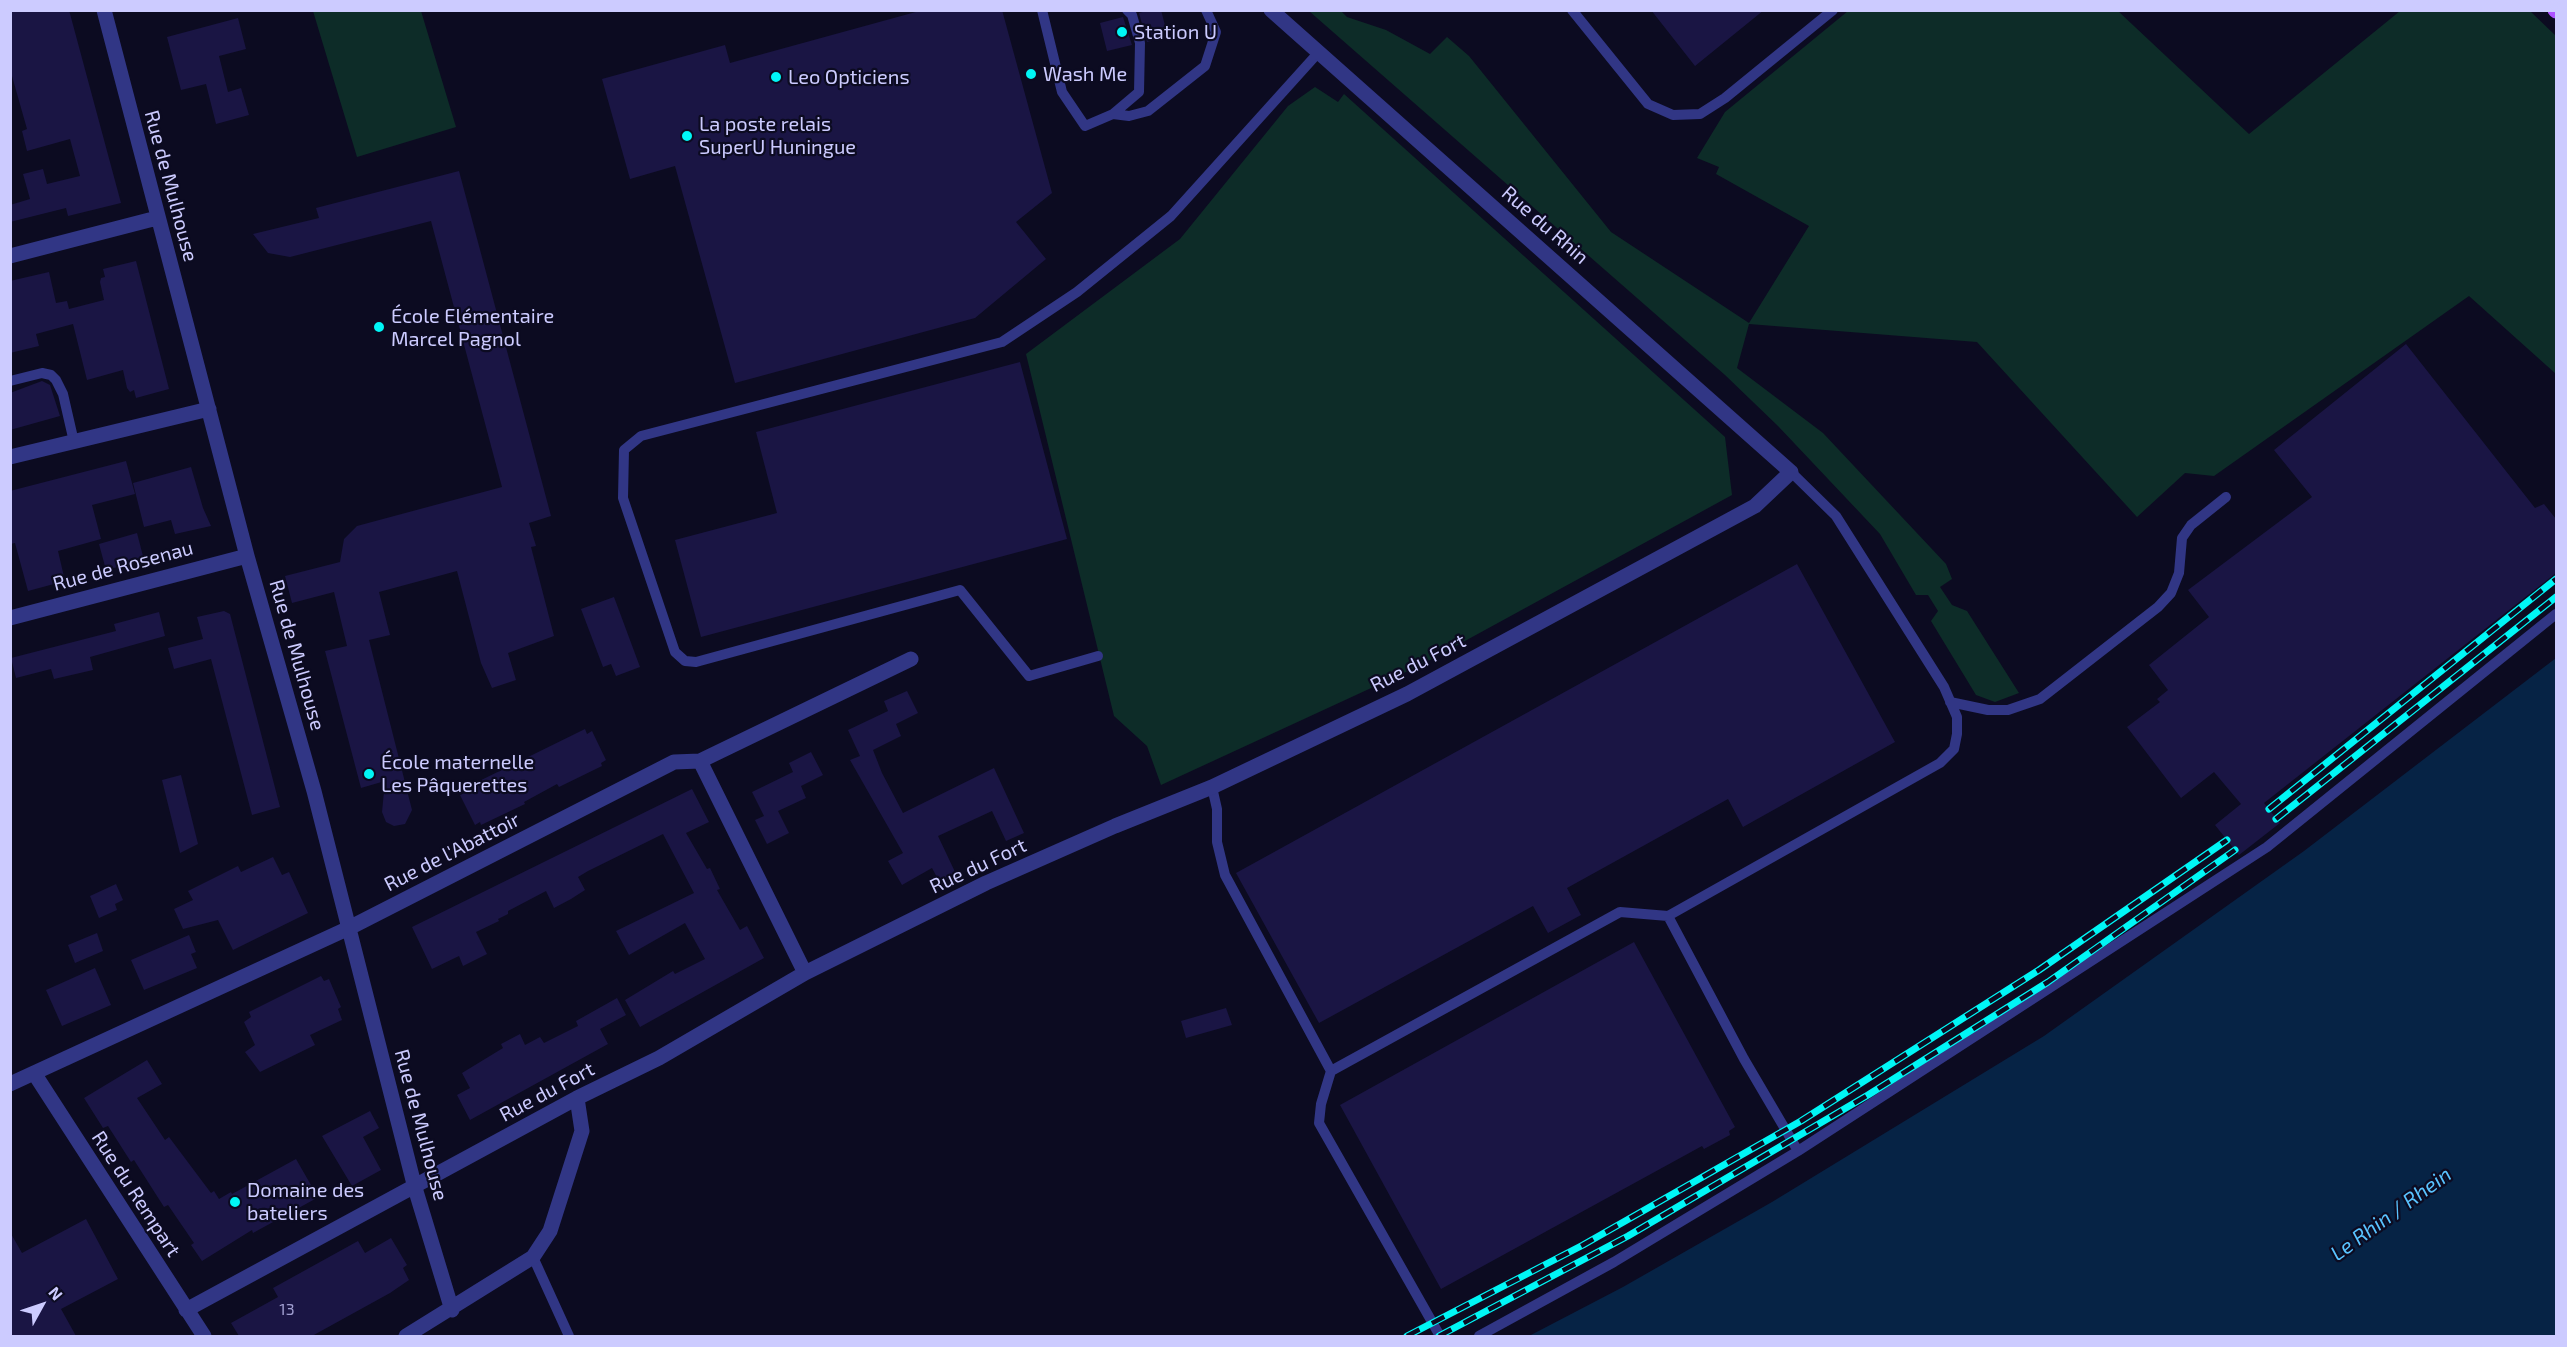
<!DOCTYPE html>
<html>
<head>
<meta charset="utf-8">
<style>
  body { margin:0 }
  #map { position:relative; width:2567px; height:1347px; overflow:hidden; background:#0c0b21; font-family:"Exo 2",sans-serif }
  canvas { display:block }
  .frame { position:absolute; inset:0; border:12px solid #cccbff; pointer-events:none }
  .north { position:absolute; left:12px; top:1275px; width:60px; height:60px; -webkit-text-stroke:4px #0c0b21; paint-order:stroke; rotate:50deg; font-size:16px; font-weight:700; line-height:24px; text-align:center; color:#cccbff }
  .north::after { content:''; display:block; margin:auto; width:21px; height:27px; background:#cccbff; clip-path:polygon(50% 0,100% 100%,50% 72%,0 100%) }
</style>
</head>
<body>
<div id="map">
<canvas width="2567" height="1347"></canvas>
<div class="frame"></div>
<div class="north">N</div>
</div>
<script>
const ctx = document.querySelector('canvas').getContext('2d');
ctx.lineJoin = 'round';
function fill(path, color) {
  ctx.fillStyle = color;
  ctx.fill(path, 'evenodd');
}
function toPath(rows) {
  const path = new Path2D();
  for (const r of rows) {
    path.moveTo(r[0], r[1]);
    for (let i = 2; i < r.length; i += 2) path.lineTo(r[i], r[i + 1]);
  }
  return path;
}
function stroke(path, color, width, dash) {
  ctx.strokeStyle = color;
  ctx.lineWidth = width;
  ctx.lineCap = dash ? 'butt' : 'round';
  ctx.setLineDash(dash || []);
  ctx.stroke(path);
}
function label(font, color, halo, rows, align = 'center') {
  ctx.font = font + ' "Exo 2",sans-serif';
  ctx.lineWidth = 4.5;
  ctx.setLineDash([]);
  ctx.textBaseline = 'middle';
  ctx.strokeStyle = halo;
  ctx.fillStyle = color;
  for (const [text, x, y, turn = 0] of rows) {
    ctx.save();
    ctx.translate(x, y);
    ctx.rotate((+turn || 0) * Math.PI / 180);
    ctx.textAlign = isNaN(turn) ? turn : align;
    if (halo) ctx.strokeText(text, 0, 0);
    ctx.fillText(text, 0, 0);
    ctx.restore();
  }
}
const green = toPath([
  [313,11,421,11,456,127,357,157],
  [1309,11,1341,11,1347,17,1386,30,1430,54,1447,37,1469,56,1611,232,1749,323,1809,226,1716,174,1719,167,1697,158,1725,112,1848,11,2118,11,2249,134,2400,11,2530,11,2556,36,2556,374,2469,296,2214,476,2185,473,2137,517,1977,342,1749,324,1737,368,1823,433,1946,564,1952,579,1940,587,1952,605,1967,611,2019,693,1995,702,1976,695,1931,621,1938,611,1928,595,1916,595,1880,534,1778,426,1725,375],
  [1315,87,1338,102,1344,94,1725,437,1732,495,1421,665,1161,785,1147,746,1114,716,1026,354,1180,239,1288,106]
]);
const water = toPath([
  [2556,658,2556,1336,1529,1336,1623,1287,1772,1202,2044,1036,2304,851]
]);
const building = toPath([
  [10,10,69,10,121,203,68,216,66,208,10,222,10,205,30,199,23,174,43,169,47,184,80,176,70,139,27,151,22,131,27,129,10,69],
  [923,10,1002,10,1052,193,1016,222,1046,259,975,318,735,383,675,166,630,179,602,79,725,45,730,63],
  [1150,10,1161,10,1168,37,1147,42,1139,13],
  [1651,10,1764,10,1695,66],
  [1123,17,1132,45,1107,51,1100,23],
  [238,18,246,49,219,56,228,92,241,88,249,115,216,124,206,84,181,90,167,37],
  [459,171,551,516,529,523,536,546,531,547,554,636,508,653,516,680,492,688,481,663,457,571,379,592,390,635,369,640,412,810,405,824,394,826,386,822,382,812,385,781,361,788,325,651,347,646,334,592,292,603,285,576,340,562,344,539,357,526,502,487,431,221,290,257,268,253,253,234,319,218,316,208],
  [136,261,169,389,136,398,134,390,130,392,127,388,123,370,87,380,73,324,36,334,39,346,10,353,10,281,49,272,56,303,67,301,69,309,104,300,100,282,101,278,105,277,103,269],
  [2406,344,2535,508,2544,504,2556,519,2556,573,2264,803,2280,823,2239,855,2215,825,2241,804,2214,772,2181,798,2127,727,2160,702,2157,699,2168,690,2149,665,2209,617,2188,590,2312,497,2274,450],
  [1020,362,1067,539,701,637,675,540,777,513,756,432],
  [42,381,50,385,60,416,10,430,10,393],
  [126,461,135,494,92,505,101,539,58,551,65,581,28,591,15,543,10,544,10,491],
  [191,467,203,508,211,526,175,534,171,520,144,527,133,483],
  [137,533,144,560,106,570,99,544],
  [1797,564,1895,742,1743,827,1728,799,1567,888,1581,915,1548,933,1533,906,1319,1023,1236,873],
  [614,597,640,667,616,676,611,664,603,667,581,609],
  [224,611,230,614,280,807,252,815,211,659,174,669,168,648,203,639,197,617],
  [159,612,165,636,90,657,93,670,54,679,51,669,16,678,11,658,116,631,114,624],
  [907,691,918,713,896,724,901,736,873,750,882,773,903,813,994,768,1024,833,1006,841,992,811,938,836,956,874,940,883,932,868,902,885,888,861,903,853,850,760,860,756,848,730,888,711,884,701],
  [585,729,587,734,592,731,606,760,601,763,602,766,559,787,557,784,524,802,525,804,481,825,480,822,475,825,460,795,465,793,463,789],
  [811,752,823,775,801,786,806,798,778,811,789,833,767,844,755,820,764,816,752,792,793,772,789,763],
  [181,775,198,844,180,853,162,780],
  [692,789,709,822,686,833,707,869,710,868,720,889,717,890,740,930,747,926,764,958,640,1027,625,1000,673,971,675,974,705,959,685,923,629,955,616,931,694,893,663,834,588,871,578,877,585,890,571,899,554,908,546,891,508,911,508,914,498,919,499,921,476,932,487,954,463,966,459,956,432,969,412,927],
  [273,857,282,875,289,872,308,913,233,950,218,920,183,929,174,909,193,900,188,891,238,866,241,872],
  [116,884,123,900,115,904,117,910,99,918,90,896],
  [97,933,103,951,75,963,68,945],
  [189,935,196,952,191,954,197,968,144,990,131,960],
  [1634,942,1735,1127,1729,1131,1730,1135,1704,1149,1702,1146,1441,1289,1340,1105],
  [95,968,111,1005,62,1026,46,990],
  [321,976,324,981,329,979,341,1007,338,1009,342,1020,310,1035,315,1045,260,1072,245,1052,255,1045,244,1022,251,1017,249,1012],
  [617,998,626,1015,600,1029,608,1044,470,1120,457,1095,470,1088,462,1073,503,1048,501,1044,520,1034,525,1045,540,1037,544,1043,578,1026,576,1021],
  [1226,1008,1232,1025,1186,1038,1181,1021],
  [147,1060,162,1084,137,1098,165,1140,169,1137,211,1193,214,1191,219,1199,231,1192,232,1194,296,1159,315,1192,312,1194,315,1199,253,1233,252,1230,202,1261,191,1245,194,1243,168,1205,164,1207,134,1160,131,1162,108,1126,103,1128,84,1098],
  [370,1111,379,1128,363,1137,381,1170,352,1186,322,1136],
  [86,1219,118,1279,61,1309,76,1336,10,1336,10,1232,22,1253],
  [391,1238,407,1265,403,1268,409,1280,390,1293,312,1336,239,1336,231,1323,278,1297,273,1288,358,1241,365,1253]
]);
const lane = toPath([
  [1042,10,1062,92,1085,126,1113,114,1139,92,1140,43,1132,15,1127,10],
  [1572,10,1648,104,1673,115,1700,114,1725,98,1833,10],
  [1113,114,1129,116,1148,111,1205,66,1216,32,1206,10],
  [10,381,42,373,51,375,56,380,63,394,74,442],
  [1098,656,1029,676,960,590,696,662,685,661,675,652,623,498,624,450,641,436,1002,342,1077,292,1171,216,1318,53],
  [1950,702,1988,710,2008,710,2040,699,2158,607,2171,593,2179,573,2182,538,2191,525,2226,497],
  [1212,787,1217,809,1217,842,1225,875,1331,1071,1321,1104,1319,1123,1440,1336],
  [1668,916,1744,1059,1798,1151],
  [1331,1071,1620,912,1668,916,1940,763,1954,749,1957,734,1957,717,1944,687,1836,516,1791,472],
  [533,1257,569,1336],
  [1479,1336,1614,1262,1798,1151,2267,847,2556,614]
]);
const street = toPath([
  [104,10,247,556,314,791,415,1188,452,1310],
  [10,256,157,218],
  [10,457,209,409],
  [10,618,247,556],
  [700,761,805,973],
  [34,1073,204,1336],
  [10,1084,349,928,674,762,700,761,911,659],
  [186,1310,577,1098,659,1058,805,973,986,883,1115,826,1212,787,1407,694,1755,506,1791,472,1271,10],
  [406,1336,533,1257,550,1231,582,1131,577,1098]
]);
const primary = toPath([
  [2555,10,2556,11]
]);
const rail = toPath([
  [2269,809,2556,579],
  [2276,819,2556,597],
  [1407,1336,1583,1245,1801,1121,2039,970,2227,840],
  [1439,1336,1628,1236,1868,1095,2048,982,2235,850]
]);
const markers = [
  [1122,32,6,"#00f6f6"],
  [1031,74,6,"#00f6f6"],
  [776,77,6,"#00f6f6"],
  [687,136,6,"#00f6f6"],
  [379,327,6,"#00f6f6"],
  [369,774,6,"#00f6f6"],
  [235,1202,6,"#00f6f6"]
];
const numberNames = [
  ["13",287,1310]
];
const poiNames = [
  ["Station U",1134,32],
  ["Wash Me",1043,74],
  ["Leo Opticiens",788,77],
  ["La poste relais",699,124],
  ["SuperU Huningue",699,147],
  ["École Elémentaire",391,316],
  ["Marcel Pagnol",391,339],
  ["École maternelle",381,762],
  ["Les Pâquerettes",381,785],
  ["Domaine des",247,1190],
  ["bateliers",247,1213]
];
const streetNames = [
  ["Rue de Mulhouse",171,186,75],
  ["Rue du Rhin",1545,225,41],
  ["Rue de Rosenau",123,566,-15],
  ["Rue de Mulhouse",297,655,74],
  ["Rue du Fort",1418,663,-27],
  ["Rue de l'Abattoir",452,852,-27],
  ["Rue du Fort",978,866,-25],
  ["Rue du Fort",547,1092,-28],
  ["Rue de Mulhouse",421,1125,75],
  ["Rue du Rempart",136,1194,57]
];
const waterNames = [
  ["Le Rhin / Rhein",2391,1214,-36]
];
fill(green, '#0d2c28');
fill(water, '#062345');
fill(building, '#1a1544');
stroke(lane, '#313685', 10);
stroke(street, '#313685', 15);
stroke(primary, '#ad52ff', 15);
stroke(rail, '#00f6f6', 7);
stroke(rail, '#0c0b21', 4.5, [14]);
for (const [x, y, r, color] of markers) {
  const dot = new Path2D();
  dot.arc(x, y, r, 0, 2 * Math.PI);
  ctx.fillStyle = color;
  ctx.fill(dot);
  stroke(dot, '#0c0b21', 2);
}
label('16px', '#a09ed0', null, numberNames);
label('20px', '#cccbff', '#0c0b21', poiNames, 'left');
label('20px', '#cccbff', '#0c0b21', streetNames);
label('italic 21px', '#59c3ff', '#0c0b21', waterNames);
</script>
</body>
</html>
